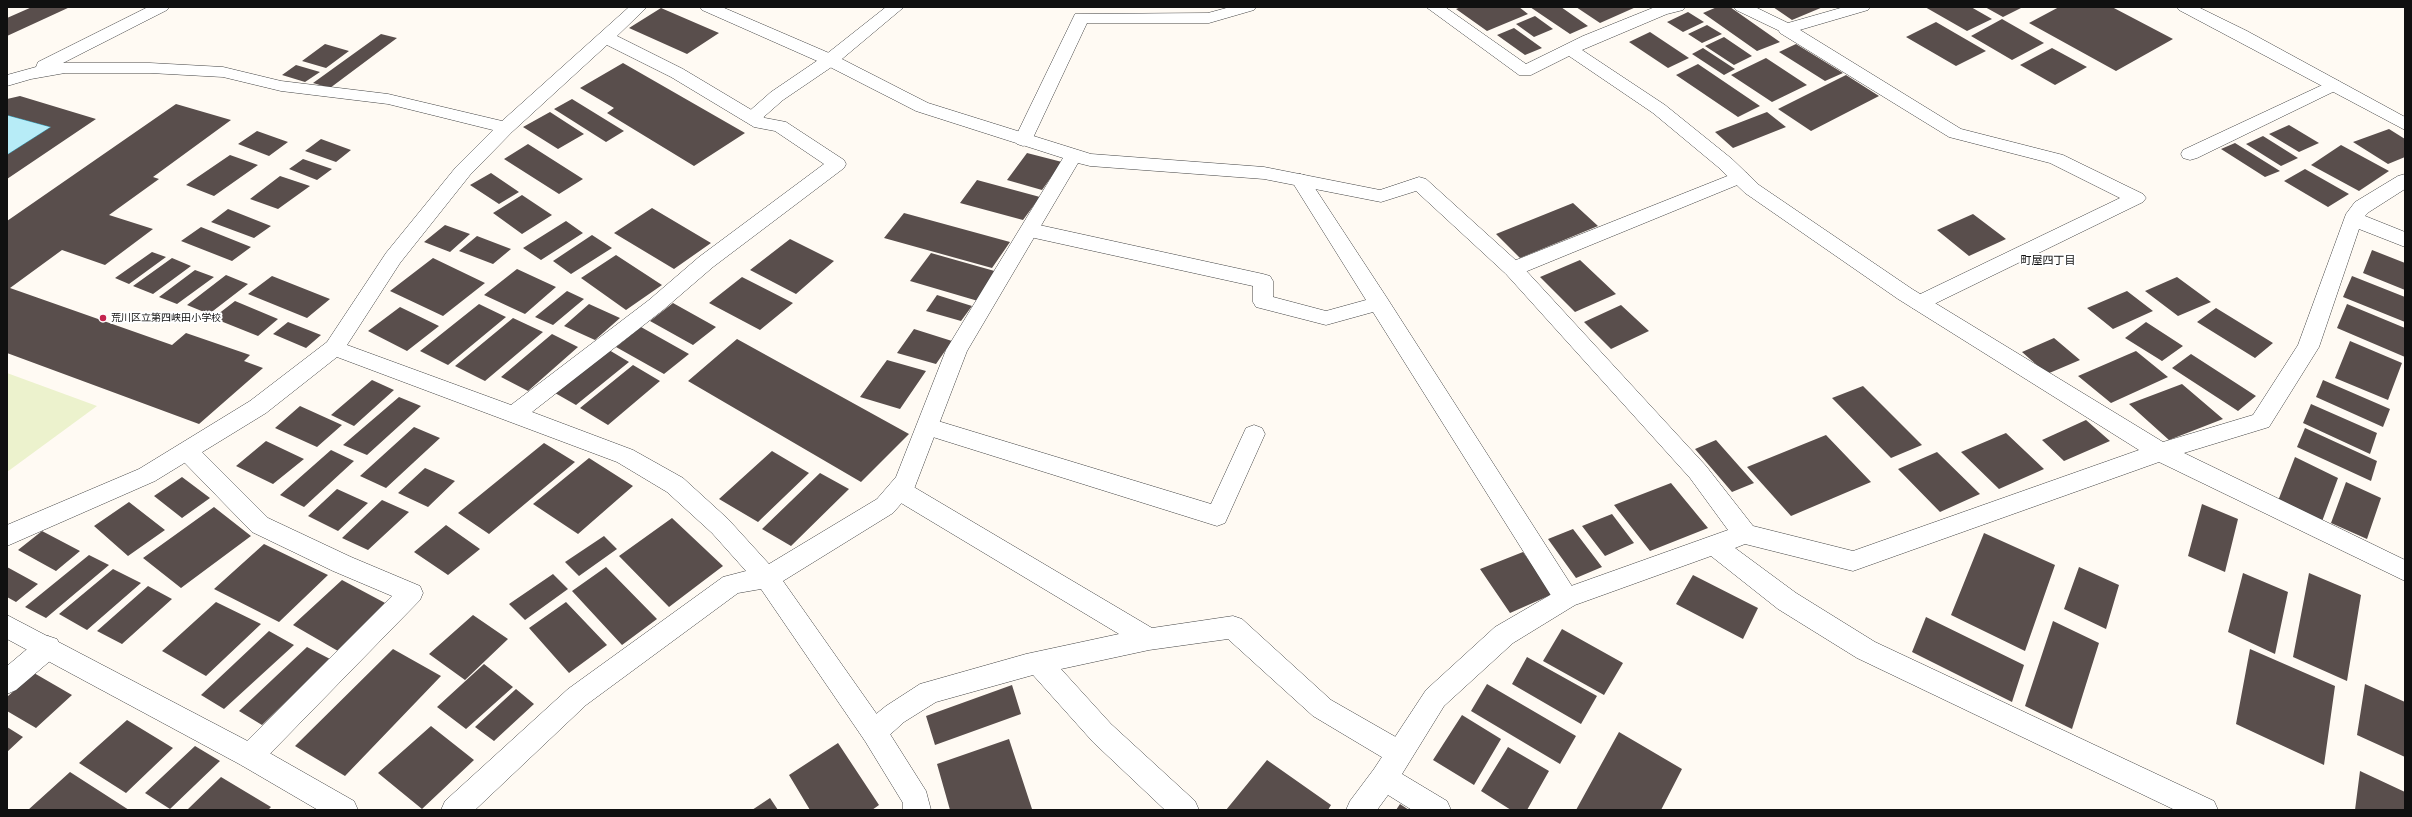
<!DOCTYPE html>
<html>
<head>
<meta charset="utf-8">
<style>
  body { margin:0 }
  #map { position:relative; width:2412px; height:817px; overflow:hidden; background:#fffaf3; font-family:"Source Serif 4",serif }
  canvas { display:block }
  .frame { position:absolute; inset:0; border:8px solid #101010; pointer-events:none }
</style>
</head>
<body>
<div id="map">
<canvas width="2412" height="817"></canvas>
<div class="frame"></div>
</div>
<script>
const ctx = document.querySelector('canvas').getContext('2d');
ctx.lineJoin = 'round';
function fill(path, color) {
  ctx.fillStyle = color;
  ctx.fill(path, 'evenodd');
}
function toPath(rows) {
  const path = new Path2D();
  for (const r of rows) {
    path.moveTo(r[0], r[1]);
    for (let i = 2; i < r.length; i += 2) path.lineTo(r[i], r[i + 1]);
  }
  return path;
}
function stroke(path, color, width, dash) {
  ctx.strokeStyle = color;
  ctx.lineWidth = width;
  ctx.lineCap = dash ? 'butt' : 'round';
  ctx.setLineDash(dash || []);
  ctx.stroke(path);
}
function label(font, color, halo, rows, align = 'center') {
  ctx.font = font + ' "Source Serif 4","Noto Sans JP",serif';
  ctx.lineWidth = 4;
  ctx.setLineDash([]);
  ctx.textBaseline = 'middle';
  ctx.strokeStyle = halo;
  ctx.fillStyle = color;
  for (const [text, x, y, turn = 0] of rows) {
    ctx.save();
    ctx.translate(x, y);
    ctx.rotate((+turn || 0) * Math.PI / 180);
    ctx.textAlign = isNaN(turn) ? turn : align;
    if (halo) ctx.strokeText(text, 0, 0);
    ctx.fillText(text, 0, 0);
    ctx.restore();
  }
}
const pitch = toPath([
  [7,373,97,406,7,472]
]);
const water = toPath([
  [7,115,51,127,7,155,7,115]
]);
const building = toPath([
  [32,7,70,7,7,36,7,18],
  [1461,7,1519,7,1528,14,1487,31,1456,9],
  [1530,7,1561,7,1588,26,1570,34],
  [1576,7,1636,7,1600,23],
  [1717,7,1730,7,1780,42,1757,51,1703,13],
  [1773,7,1823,7,1792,20],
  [1925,7,1971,7,1992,19,1967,31],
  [1985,7,2023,7,2003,17],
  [2059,7,2112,7,2173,39,2116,71,2029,23],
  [661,8,719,33,687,54,629,28],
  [1688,12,1704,22,1683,32,1667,22],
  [1535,16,1553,29,1534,37,1516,24],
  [2002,19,2044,43,2012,60,1971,36],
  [1936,22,1986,51,1956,66,1906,37],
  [1707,25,1722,34,1702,43,1688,34],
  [1514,28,1542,48,1525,55,1497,35],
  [1650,32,1689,58,1668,68,1629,42],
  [381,34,397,38,330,88,313,83],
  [1724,37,1752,56,1734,65,1705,46],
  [325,44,349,51,326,68,302,61],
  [1796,44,1843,73,1825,81,1779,52],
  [1703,48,1735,69,1724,75,1692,54],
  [2052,48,2087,67,2055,85,2020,65],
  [1766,58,1807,85,1772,102,1731,75],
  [623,63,745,133,694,166,607,113,614,108,580,88],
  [1698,64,1760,106,1738,117,1676,75],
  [296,65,320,72,305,82,282,75],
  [1846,75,1879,96,1811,131,1778,109],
  [20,96,96,119,7,179,7,155,51,127,7,115,7,99],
  [572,99,624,131,606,142,554,109],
  [176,104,231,120,153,177,159,179,109,215,153,229,105,265,62,250,10,288,172,345,186,333,250,355,244,361,263,368,199,424,7,353,7,221],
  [550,112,584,134,558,149,523,127],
  [1767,112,1786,127,1733,148,1715,132],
  [2289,125,2319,143,2299,152,2269,134],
  [2389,129,2405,139,2405,157,2388,164,2353,142],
  [257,131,288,142,269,156,238,144],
  [2263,136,2298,158,2281,166,2246,144],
  [321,139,351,150,336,162,305,151],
  [2235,143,2280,171,2265,177,2221,149],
  [528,144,583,179,559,194,504,159],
  [2341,145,2389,171,2359,191,2311,165],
  [1027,153,1062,162,1042,190,1007,180],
  [230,155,258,165,214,196,186,185],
  [303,159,332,169,317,180,289,169],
  [2305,169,2349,194,2328,207,2284,181],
  [491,173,519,192,499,204,470,185],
  [280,176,310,186,278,209,250,199],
  [977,180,1040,197,1023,220,960,203],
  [522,195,552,215,522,234,493,213],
  [1573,203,1598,226,1520,258,1496,234],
  [652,208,711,243,674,269,614,233],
  [228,209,271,226,254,238,211,222],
  [904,213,1010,242,992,268,884,238],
  [1973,214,2006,239,1969,256,1937,230],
  [566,221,583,233,541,260,523,248],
  [445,225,470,234,450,252,424,242],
  [201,227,251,247,232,261,181,241],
  [592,235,612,248,571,274,553,261],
  [477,236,511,249,493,264,459,251],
  [790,239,834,261,796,294,750,270],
  [2372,250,2405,263,2405,290,2363,273],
  [152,252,166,257,129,284,115,278],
  [931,253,998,272,978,301,910,281],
  [616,255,662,285,626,310,581,278],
  [172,258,191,266,153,294,133,286],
  [433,258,485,283,443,316,390,291],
  [1580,260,1616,294,1575,312,1540,277],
  [517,269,556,287,525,314,484,295],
  [195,270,214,277,177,304,159,297],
  [226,275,248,284,209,314,187,305],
  [272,276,330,299,307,318,248,294],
  [2352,276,2405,297,2405,322,2343,297],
  [742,277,793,303,760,330,709,303],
  [2177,277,2211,302,2178,316,2145,291],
  [567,291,584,299,553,325,535,317],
  [2127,291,2153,311,2113,329,2087,308],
  [937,295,972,306,961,321,926,311],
  [235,301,278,319,258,336,213,318],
  [673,303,716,327,693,345,650,321],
  [479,304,506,317,448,365,420,351],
  [589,304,620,318,595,340,564,326],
  [2347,304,2405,328,2405,357,2337,328],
  [1621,305,1649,331,1611,349,1584,322],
  [400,307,439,326,407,351,368,331],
  [2216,308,2273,343,2255,358,2197,322],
  [513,318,543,332,485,381,455,366],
  [288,322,321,335,306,348,273,334],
  [2146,322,2183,346,2162,361,2125,338],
  [641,327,689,354,664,374,616,347],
  [914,329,952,341,936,364,897,353],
  [552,334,578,347,528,391,501,377],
  [2054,338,2080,360,2047,374,2022,352],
  [737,339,909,434,861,482,688,381],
  [2350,341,2402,363,2388,400,2335,378],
  [609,350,629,362,576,405,555,393],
  [2136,351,2168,377,2111,403,2078,376],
  [2191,354,2256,396,2238,411,2172,368],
  [887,360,926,371,900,409,860,397],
  [633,365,660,381,608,425,580,408],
  [372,380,394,390,354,426,331,415],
  [2323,380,2390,409,2383,427,2316,397],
  [2182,384,2223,419,2169,440,2129,404],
  [1863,386,1922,445,1891,458,1832,398],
  [399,397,421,406,367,455,343,445],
  [2311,404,2377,433,2370,454,2303,423],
  [300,406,342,425,317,447,275,428],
  [2086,420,2110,441,2064,461,2042,440],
  [414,427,440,438,386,488,360,476],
  [2305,428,2377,461,2371,481,2297,447],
  [2006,433,2044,469,1999,489,1961,452],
  [1826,435,1871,482,1791,516,1747,467],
  [1716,440,1754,483,1732,492,1695,449],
  [266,441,304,459,273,484,236,466],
  [544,443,575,462,489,534,458,513],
  [331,450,354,461,304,507,280,495],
  [772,451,809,473,758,522,719,499],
  [1937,452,1980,494,1940,512,1898,469],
  [2295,457,2338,478,2320,527,2276,506],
  [589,458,633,486,578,534,533,504],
  [425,468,455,481,428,507,398,493],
  [820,473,849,489,791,546,762,529],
  [182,477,210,498,182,518,154,496],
  [2346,482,2381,498,2367,539,2331,523],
  [1671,483,1708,528,1650,551,1614,505],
  [337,489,368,503,338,531,308,516],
  [382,500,409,512,368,550,342,538],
  [129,502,165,530,128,556,94,526],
  [2202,504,2238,519,2225,572,2188,556],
  [214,507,251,536,181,588,143,558],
  [1612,514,1634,543,1605,556,1582,526],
  [672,518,723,566,669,607,619,556],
  [446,525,480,549,448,575,414,552],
  [1573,529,1602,567,1576,578,1548,539],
  [42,531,80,551,56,571,18,550],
  [1984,533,2055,565,2025,651,1951,615],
  [604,536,617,549,579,576,565,562],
  [264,544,328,575,279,622,214,589],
  [1523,552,1553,594,1510,613,1480,569],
  [89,555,109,565,46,618,25,607],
  [7,567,38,584,16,602,7,597],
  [606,567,657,619,622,645,572,591],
  [2079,567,2119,585,2106,629,2064,609],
  [113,569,141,583,87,630,59,614],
  [2243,573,2288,592,2275,654,2228,632],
  [2309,573,2361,595,2347,681,2293,657],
  [553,574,568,589,525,620,509,604],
  [1693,575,1758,608,1743,639,1676,604],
  [342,580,387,604,338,651,293,625],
  [148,586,172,599,122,644,97,631],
  [216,602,261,624,206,676,162,651],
  [566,602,607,645,569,673,529,628],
  [473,615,508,639,465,680,429,654],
  [1926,617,2024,665,2012,702,1912,652],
  [2053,621,2099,643,2072,729,2025,706],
  [1562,629,1623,663,1604,695,1543,661],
  [269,631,294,645,224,709,201,695],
  [307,647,330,659,262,725,239,711],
  [393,649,441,676,345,776,295,746],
  [2250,649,2335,686,2324,765,2236,724],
  [1527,657,1597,696,1581,724,1512,684],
  [484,664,513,687,466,729,437,707],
  [34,673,72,695,36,728,7,711,7,697],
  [1487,684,1576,736,1560,764,1471,711],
  [2365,684,2405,702,2405,757,2357,735],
  [1012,685,1021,714,935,745,926,716],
  [516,689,534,704,494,741,475,727],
  [1462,715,1501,739,1474,785,1433,760],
  [127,720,173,748,126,793,79,763],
  [431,726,474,760,422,809,378,773],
  [7,727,23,737,7,752],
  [1619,732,1682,769,1661,810,1576,810],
  [1009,739,1032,809,950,810,937,764],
  [838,743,879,805,872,810,810,810,789,775],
  [195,746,220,761,170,809,145,793],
  [1508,747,1549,771,1527,810,1511,810,1481,791],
  [1267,760,1331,805,1328,810,1226,810],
  [2360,771,2405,792,2405,810,2355,810],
  [70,772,129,810,28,810],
  [221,777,271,807,268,810,187,810],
  [770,798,778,810,752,810],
  [1400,804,1409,810,1396,810]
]);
const lane = toPath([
  [886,7,904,7,836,64,783,100,758,122,746,122,743,118,746,114,771,92,824,56,886,7],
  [1230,7,1256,7,1254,10,1209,23,1087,23,1032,140,1029,144,1023,146,1017,144,1014,140,1075,14,1208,13,1230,7],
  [1786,24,1792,25,1961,129,2063,155,2143,194,2146,198,2143,202,1926,308,1919,310,1912,308,1909,303,1912,298,2120,198,2050,163,1949,137,1780,33,1778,29,1780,25,1786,24],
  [2333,80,2339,81,2342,85,2339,89,2197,158,2190,160,2183,158,2181,154,2183,150,2333,80],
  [1740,171,1747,173,1749,177,1747,181,1520,274,1513,276,1506,274,1503,269,1506,264,1740,171],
  [1300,174,1307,176,1387,298,1575,591,1578,598,1575,605,1566,609,1557,605,1373,312,1326,325,1256,307,1253,302,1253,286,1030,237,1023,235,1020,230,1023,225,1030,223,1263,274,1270,276,1273,281,1273,297,1326,311,1366,300,1291,180,1293,176,1300,174],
  [928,418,1211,504,1246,428,1254,425,1262,428,1265,434,1225,523,1217,526,920,433,917,427,920,421,928,418],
  [187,442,195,445,268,518,351,557,420,586,423,593,420,600,259,765,250,769,241,765,237,756,241,747,392,596,333,571,252,532,179,457,176,451,179,445,187,442],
  [899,481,907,483,1152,628,1233,616,1242,619,1331,700,1408,744,1412,753,1408,762,1399,766,1390,762,1313,716,1228,639,1149,650,1061,669,1111,724,1195,801,1199,810,1165,810,1093,742,1033,675,936,702,904,722,883,741,874,744,865,741,861,732,865,723,886,706,920,684,1026,654,1119,634,891,497,887,490,891,483,899,481],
  [48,636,57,639,61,647,57,655,16,690,7,694,7,666,39,639,48,636]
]);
const street = toPath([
  [148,7,169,7,167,10,63,63,150,63,223,67,281,81,388,94,502,121,629,7,647,7,617,36,683,69,765,118,786,122,844,160,846,164,844,168,713,267,663,310,532,412,633,450,683,478,728,519,769,564,877,499,896,477,946,350,1063,158,916,111,824,64,702,10,700,7,722,7,836,56,928,103,1091,154,1264,167,1380,190,1419,177,1426,179,1520,264,1706,466,1753,526,1853,551,2139,450,1898,299,1745,193,1718,167,1653,113,1569,56,1531,75,1519,75,1426,7,1445,7,1526,64,1583,36,1655,7,1685,7,1683,10,1667,14,1582,50,1665,105,1732,159,1759,185,1912,289,2163,442,2253,415,2298,345,2346,214,2355,202,2398,176,2405,174,2405,189,2369,212,2365,216,2405,232,2405,247,2359,229,2319,347,2269,427,2184,453,2405,560,2405,581,2159,462,1853,571,1745,544,1735,548,1796,593,1875,642,2214,801,2218,810,2175,810,1857,658,1778,609,1711,556,1575,605,1513,643,1444,706,1402,774,1447,801,1451,810,1412,810,1388,795,1377,810,1346,810,1350,801,1374,769,1426,690,1495,627,1557,591,1728,530,1690,478,1506,274,1416,191,1381,202,1264,179,1090,166,1078,163,967,351,914,489,893,513,783,581,883,723,926,791,931,810,903,810,903,803,865,741,761,589,738,593,586,705,475,810,441,810,445,801,568,689,723,577,746,571,712,533,667,492,617,462,337,357,266,413,155,481,7,546,7,525,139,469,250,401,327,342,386,253,456,167,493,130,388,104,281,91,223,77,150,73,65,73,31,79,7,86,7,75,36,67,38,62,148,7],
  [607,45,671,77,754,127,775,131,824,164,699,257,649,300,511,405,347,345,400,263,470,175,512,132,607,45],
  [1734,7,1755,7,1788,23,1844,7,1870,7,1868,10,1786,34,1736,10,1734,7],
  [2177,7,2198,7,2247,31,2405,117,2405,130,2179,10,2177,7],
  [7,615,259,747,354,801,358,810,318,810,241,765,7,639,7,615]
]);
const markers = [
  [103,318,4,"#c4244c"]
];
const poiNames = [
  ["荒川区立第四峡田小学校",111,318]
];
const neighbourhoodNames = [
  ["町屋四丁目",2048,261]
];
fill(pitch, '#ecf2cd');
fill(water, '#b7ecf7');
stroke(water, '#3cb2d0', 1);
fill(building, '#594e4c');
stroke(lane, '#434343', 1);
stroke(street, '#434343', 1);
fill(lane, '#fff');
fill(street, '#fff');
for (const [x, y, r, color] of markers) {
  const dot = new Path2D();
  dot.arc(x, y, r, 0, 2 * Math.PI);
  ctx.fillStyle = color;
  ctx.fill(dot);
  stroke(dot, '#fff', 1.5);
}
label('10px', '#101010', '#fff', poiNames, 'left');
label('11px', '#101010', '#fff', neighbourhoodNames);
</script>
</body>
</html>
